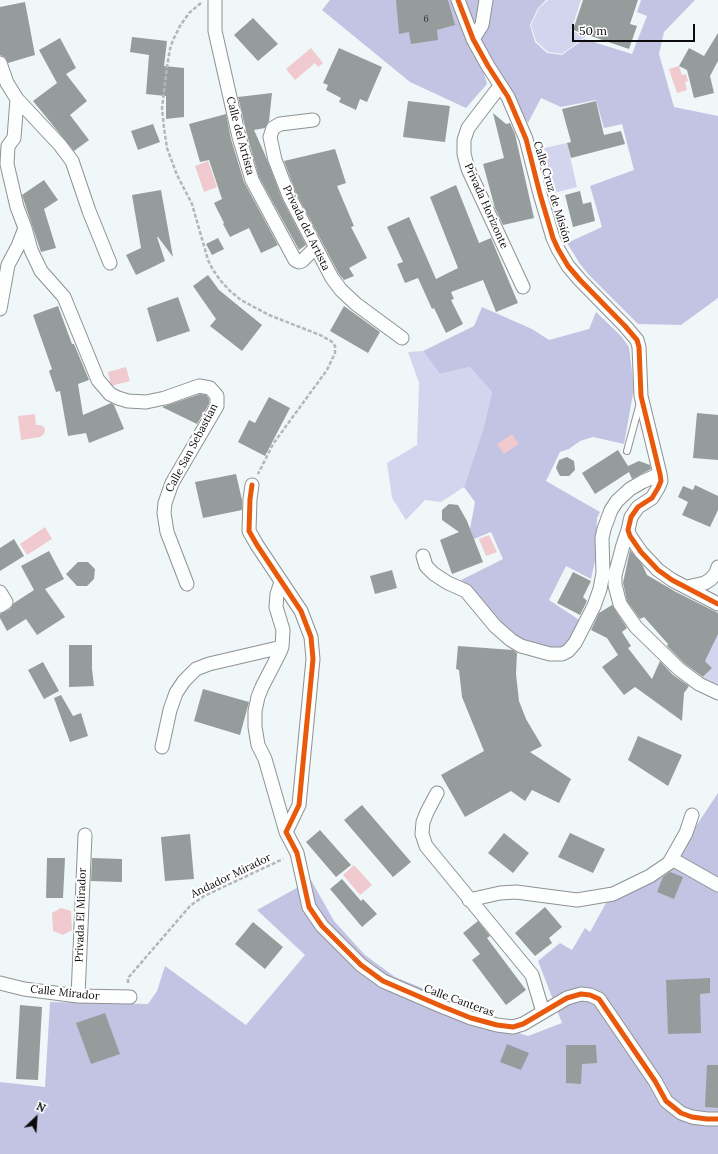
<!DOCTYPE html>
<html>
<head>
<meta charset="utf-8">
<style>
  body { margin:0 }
  #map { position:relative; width:718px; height:1154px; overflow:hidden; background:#f0f7f9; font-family:Lora,serif }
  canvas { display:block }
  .north { position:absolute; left:16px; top:1098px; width:40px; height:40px; -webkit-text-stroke:3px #fff; paint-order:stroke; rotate:25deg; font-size:11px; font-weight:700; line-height:16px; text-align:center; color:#0c0c0c }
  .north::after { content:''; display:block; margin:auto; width:14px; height:18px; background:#0c0c0c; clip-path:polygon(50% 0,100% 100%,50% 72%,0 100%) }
  .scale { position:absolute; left:572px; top:24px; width:123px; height:18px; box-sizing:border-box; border:2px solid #0c0c0c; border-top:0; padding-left:5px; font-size:12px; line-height:14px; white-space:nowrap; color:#0c0c0c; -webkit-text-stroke:3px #fff; paint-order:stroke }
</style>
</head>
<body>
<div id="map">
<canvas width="718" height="1154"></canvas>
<div class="north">N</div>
<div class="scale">50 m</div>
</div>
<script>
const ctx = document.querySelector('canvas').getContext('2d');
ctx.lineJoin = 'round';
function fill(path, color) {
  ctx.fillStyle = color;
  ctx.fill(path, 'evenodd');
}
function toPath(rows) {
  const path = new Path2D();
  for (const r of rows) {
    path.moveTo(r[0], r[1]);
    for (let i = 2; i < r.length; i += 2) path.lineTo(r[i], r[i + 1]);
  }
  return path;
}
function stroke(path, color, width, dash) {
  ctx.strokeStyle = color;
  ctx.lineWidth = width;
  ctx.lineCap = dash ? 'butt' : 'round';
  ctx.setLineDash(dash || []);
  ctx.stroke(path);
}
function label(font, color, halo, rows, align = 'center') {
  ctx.font = font + ' Lora,serif';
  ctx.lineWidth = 4;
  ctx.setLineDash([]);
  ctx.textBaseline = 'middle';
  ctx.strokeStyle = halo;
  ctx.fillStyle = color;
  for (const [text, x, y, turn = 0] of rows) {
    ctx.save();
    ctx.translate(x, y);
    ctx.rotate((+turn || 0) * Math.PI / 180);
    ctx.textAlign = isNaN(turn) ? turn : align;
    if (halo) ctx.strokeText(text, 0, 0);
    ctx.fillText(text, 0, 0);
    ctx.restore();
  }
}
const green = toPath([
  [548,0,581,0,571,31,586,36,562,54,548,52,536,41,531,25,539,8],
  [567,143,577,187,554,193,544,148],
  [423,351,440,374,470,367,492,392,483,430,464,487,441,502,425,500,406,520,392,498,387,463,417,445,419,383,408,352],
  [718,631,718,686,703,678,712,668,694,650]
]);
const forest = toPath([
  [330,0,454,0,483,69,487,84,466,108,410,82,322,10],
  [465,0,546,0,538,8,530,25,535,42,547,53,562,55,584,39,632,54,647,16,637,12,641,0,695,0,664,32,659,54,674,107,718,116,718,298,681,325,638,324,589,275,580,264,567,243,602,227,590,186,634,170,622,124,604,128,596,100,561,107,541,98,528,123,492,63,474,28],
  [482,307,532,329,549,340,589,329,596,312,621,336,629,347,634,388,624,444,593,437,580,441,569,449,560,452,546,481,600,512,597,518,595,561,591,579,566,566,549,600,581,621,573,641,561,650,522,642,492,616,461,580,503,559,491,532,474,539,470,529,475,502,464,487,483,430,492,392,470,367,440,374,423,351,474,326],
  [718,793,718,1154,0,1154,0,1082,45,1087,50,1002,148,1004,157,991,165,966,246,1025,305,955,257,910,311,880,334,921,365,955,395,977,432,992,467,1016,528,1036,562,1023,538,961,560,943,572,950,585,928,590,932,606,903,670,865]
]);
const water = toPath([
  [311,48,323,63,318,67,315,63,295,80,286,69],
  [679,66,682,75,686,74,688,81,685,82,687,90,677,93,669,69],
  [208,161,217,187,204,192,195,166],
  [126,367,130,381,111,386,108,372],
  [35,414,36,425,40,425,44,427,45,430,44,434,40,437,21,440,18,416],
  [512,434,519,444,504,454,497,444],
  [45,527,52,539,27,555,20,544],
  [489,535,497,552,486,556,479,539],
  [354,865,372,885,360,895,343,875],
  [61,908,71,911,72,930,63,935,53,931,52,913]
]);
const building = toPath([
  [396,0,448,0,455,25,437,30,438,40,411,44,409,32,399,34],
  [583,0,638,0,630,24,637,26,629,49,573,30],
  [25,2,35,55,8,63,5,57,0,55,0,7],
  [253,18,278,44,258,61,234,35],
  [718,33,718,61,710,76,714,93,694,98,687,70,679,66,689,48,704,56],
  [132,37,167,41,164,66,184,68,184,117,166,119,166,96,146,94,149,55,130,52],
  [60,38,76,68,66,74,87,101,70,115,89,140,74,151,33,101,57,83,39,50],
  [339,48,382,67,367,102,360,99,356,110,339,102,341,98,326,90,328,85,323,83],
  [272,93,269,121,265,128,254,130,266,157,282,199,306,245,299,250,259,177,247,135,238,97],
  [408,101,450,106,445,142,403,137],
  [596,101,604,135,621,131,625,144,571,158,567,143,571,142,562,109],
  [493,113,506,124,510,123,515,134,534,218,503,225,495,208,483,164,504,158],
  [226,114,231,139,244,182,278,245,261,253,249,228,230,237,223,224,224,223,214,203,222,199,209,160,200,162,189,124],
  [153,124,160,142,138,150,131,131],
  [335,149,346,183,337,186,354,226,351,227,367,258,349,268,354,276,344,280,339,274,296,193,284,161],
  [44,180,58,200,44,209,56,248,41,252,22,195],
  [456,185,479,243,491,238,518,303,496,312,483,280,451,292,454,299,451,300,463,324,446,333,434,308,432,309,418,278,405,283,397,264,403,262,387,227,409,217,436,279,458,268,430,197],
  [161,190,173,257,158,237,157,237,165,261,136,275,126,255,141,248,132,195],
  [580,191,583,204,591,202,595,221,573,227,565,195],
  [218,238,224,249,212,255,206,244],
  [208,275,219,290,262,325,242,351,210,326,216,319,193,286],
  [178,297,190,331,157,342,147,308],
  [58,306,72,344,74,344,89,380,78,384,83,415,111,403,114,405,124,429,89,443,86,433,68,436,60,391,56,392,49,371,52,369,33,315],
  [344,306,380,332,368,353,330,331],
  [200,394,206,395,209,399,209,404,197,424,162,407],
  [269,397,290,408,265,456,238,442,249,420,255,423],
  [697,413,718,415,718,460,693,458],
  [618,450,628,466,639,461,650,465,651,469,632,479,629,472,595,494,582,473],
  [567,457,574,461,575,470,569,476,560,476,556,468,559,460],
  [236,474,242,500,242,510,203,518,195,482],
  [695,485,718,496,718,510,710,527,682,515,688,502,678,497,683,486,693,490],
  [449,504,458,505,467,521,483,562,452,574,440,540,459,532,442,520,442,510],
  [14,539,24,556,0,571,0,548],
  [630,550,642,564,647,575,676,592,718,613,718,634,705,661,712,668,703,677,684,663,667,646,668,644,644,617,640,619,627,601,623,583],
  [49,551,64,579,45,589,65,617,37,635,26,619,7,631,0,618,0,614,10,609,14,603,34,590,21,566],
  [78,562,88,562,95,569,94,579,87,586,77,586,66,574],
  [392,570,397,588,375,594,370,576],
  [573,572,591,581,583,597,587,601,580,615,557,603],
  [612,605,627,628,622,632,631,646,628,648,652,679,660,661,673,675,689,686,684,693,682,721,635,687,624,695,602,667,618,655,607,638,591,630,599,613],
  [69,645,92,645,92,669,94,686,69,687],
  [458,646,513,650,517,653,516,674,519,701,526,719,542,746,530,752,571,779,559,803,532,790,525,801,511,791,465,817,441,775,484,751,462,697,459,670,456,669],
  [43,662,59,691,44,699,28,670],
  [203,689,249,702,240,735,194,721],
  [61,695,73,716,81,713,88,736,70,742,54,698],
  [638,736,682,755,668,786,628,760],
  [362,805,411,862,393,877,344,820],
  [320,830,351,865,336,877,306,842],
  [504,833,529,853,513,873,488,853],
  [570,833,605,849,593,873,558,857],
  [190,834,194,879,165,881,161,837],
  [47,858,65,858,63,898,46,898],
  [92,858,122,859,122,882,91,881],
  [670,872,683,877,674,899,657,892,663,877],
  [342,879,361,901,363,899,377,914,362,927,330,889],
  [545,907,562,927,549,938,552,943,535,956,515,933],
  [478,921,490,936,487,938,526,990,506,1005,472,960,480,954,463,933],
  [253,922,283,947,265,969,235,944],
  [710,978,710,993,700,994,701,1033,668,1034,666,980],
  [20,1005,42,1007,38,1080,16,1079],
  [105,1013,120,1054,91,1064,76,1023],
  [507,1044,529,1053,521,1070,500,1062],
  [566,1045,596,1045,597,1063,582,1064,581,1084,566,1083],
  [707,1065,718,1065,718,1108,705,1107]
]);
const path = toPath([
  [201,3,189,13,180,26,173,40,170,49,167,67,162,108,164,128,167,148,177,175,192,204,208,260,213,270,221,281,230,291,241,300,269,315,320,335,331,341,335,346,335,353,327,370,273,444,258,474],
  [128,983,128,978,190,906,204,896,283,859]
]);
const service = toPath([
  [627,451,640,403]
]);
const minor = toPath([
  [215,0,215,31,239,137,252,180,295,260,299,262,302,261,315,248],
  [458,0,473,39,488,66,508,97,526,139,540,194,553,238,558,249,568,266,580,280,625,326,637,340,639,347,641,396,660,474,661,481,658,488,652,498,638,507,631,517,628,530,630,536,641,552,658,570,672,580,718,604],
  [473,39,482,25,486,0],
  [0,63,7,83,17,99,60,145,72,161,89,211,110,263],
  [500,86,468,128,464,140,464,154,468,169,523,287],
  [313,120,280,124,273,128,270,137,275,160,289,196,332,278,341,290,356,304,402,338],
  [25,228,31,250,41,271,64,297,98,380,110,394,118,398,128,401,146,402,165,398,199,386,210,388,217,396,217,406,172,483,165,503,164,513,167,532,187,584],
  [0,309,8,265,18,246,25,228,17,207,7,164,8,146,14,138,17,99],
  [252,485,250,499,249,531,257,545,301,611,311,637,313,659,299,805,286,832,297,853,309,907,322,926,361,965,383,981,441,1006,471,1018,497,1025,513,1027,523,1024,567,998,581,994,590,995,599,999,655,1081,666,1101,681,1113,692,1117,707,1119,718,1119],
  [628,530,623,545,615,575,615,585,620,604,636,627,679,669,699,684,718,693],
  [423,556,426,566,434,574,448,583,466,591,495,626,511,640,521,646,550,654,562,654,568,651,575,643,594,606,600,589,603,573,602,538,604,529,611,510,617,501,630,489,642,482,660,474],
  [281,582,277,594,276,607,283,630,282,647,279,654,262,687,258,697,255,711,255,727,258,745,265,759,286,832],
  [687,587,705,583,711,579,716,573,718,567],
  [0,592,6,602,0,606],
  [162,747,170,710,176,693,184,681,196,669,209,664,282,647],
  [437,793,427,812,423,822,422,834,426,846,532,975,543,1012],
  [672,859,718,885],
  [469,900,500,893,516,892,577,900,613,894,650,876,669,863,686,833,692,815],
  [0,983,24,989,78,996,130,997],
  [78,996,85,835]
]);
const cycleway = toPath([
  [458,0,473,39,488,66,508,97,526,139,540,194,553,238,558,249,568,266,580,280,625,326,637,340,639,347,641,396,660,474,661,481,658,488,652,498,638,507,631,517,628,530,630,536,641,552,658,570,672,580,718,604],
  [252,485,250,499,249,531,257,545,301,611,311,637,313,659,299,805,286,832,297,853,309,907,322,926,361,965,383,981,441,1006,471,1018,497,1025,513,1027,523,1024,567,998,581,994,590,995,599,999,655,1081,666,1101,681,1113,692,1117,707,1119,718,1119]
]);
const numberNames = [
  ["6",426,19]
];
const streetNames = [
  ["Calle del Artista",240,136,75],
  ["Calle Cruz de Misión",552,192,73],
  ["Privada Horizonte",486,206,66],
  ["Privada del Artista",306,228,64],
  ["Calle San Sebastían",192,448,-62],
  ["Andador Mirador",231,876,-26],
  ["Privada El Mirador",81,915,-88],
  ["Calle Mirador",65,993,6],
  ["Calle Canteras",459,1001,20]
];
fill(green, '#d2d5ed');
fill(forest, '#c3c4e4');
fill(water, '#f0cace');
fill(building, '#969b9c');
stroke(service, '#8f9293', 8);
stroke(minor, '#8f9293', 15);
stroke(path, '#b5b6b7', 2.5, [4, 2]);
stroke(service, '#fdfefe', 6);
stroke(minor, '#fdfefe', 13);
stroke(cycleway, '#e8590c', 5);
label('9px', '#2e3030', null, numberNames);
label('11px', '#0c0c0c', '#fff', streetNames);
</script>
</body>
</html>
